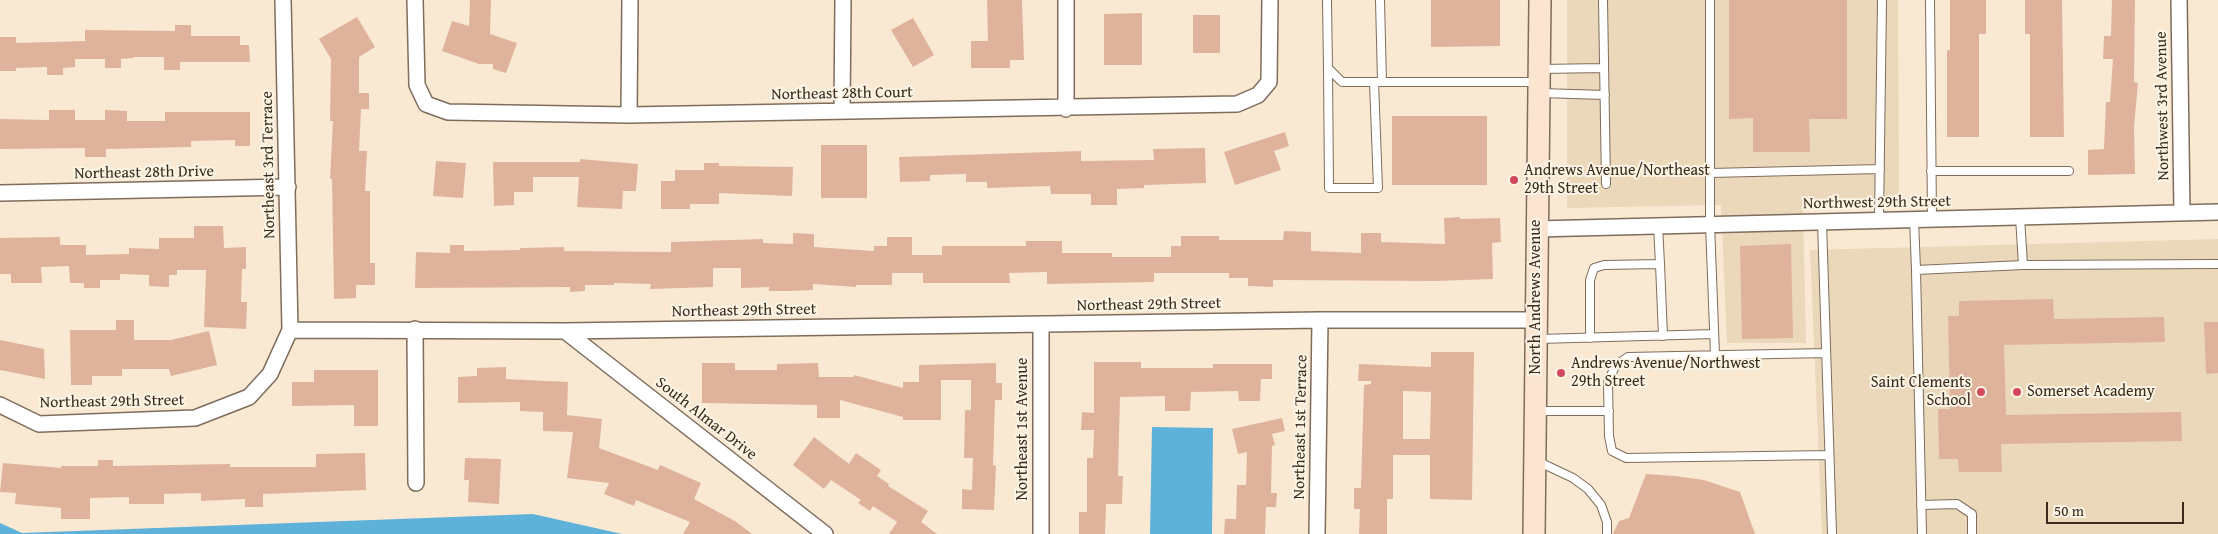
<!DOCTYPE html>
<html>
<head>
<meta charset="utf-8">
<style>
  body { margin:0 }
  #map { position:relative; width:2218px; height:534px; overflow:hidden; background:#f9e9d3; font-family:"Gentium Book Plus",serif }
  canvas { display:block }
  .scale { position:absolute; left:2046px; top:502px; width:138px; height:22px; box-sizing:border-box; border:2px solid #3b2a1e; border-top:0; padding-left:6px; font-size:15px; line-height:18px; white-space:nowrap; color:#3b2a1e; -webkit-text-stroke:4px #fcf5e5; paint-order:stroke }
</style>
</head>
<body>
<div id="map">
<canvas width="2218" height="534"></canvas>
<div class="scale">50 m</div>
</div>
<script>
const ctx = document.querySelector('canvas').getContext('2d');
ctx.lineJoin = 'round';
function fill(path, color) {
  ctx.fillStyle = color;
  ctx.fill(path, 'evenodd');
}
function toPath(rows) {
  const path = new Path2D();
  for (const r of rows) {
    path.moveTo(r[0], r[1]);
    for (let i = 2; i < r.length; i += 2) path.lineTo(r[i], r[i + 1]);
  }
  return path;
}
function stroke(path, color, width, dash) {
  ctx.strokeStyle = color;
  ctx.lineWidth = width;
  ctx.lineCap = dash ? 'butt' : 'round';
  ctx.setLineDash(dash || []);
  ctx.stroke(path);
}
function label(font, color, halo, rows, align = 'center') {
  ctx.font = font + ' "Gentium Book Plus",serif';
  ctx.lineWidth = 4;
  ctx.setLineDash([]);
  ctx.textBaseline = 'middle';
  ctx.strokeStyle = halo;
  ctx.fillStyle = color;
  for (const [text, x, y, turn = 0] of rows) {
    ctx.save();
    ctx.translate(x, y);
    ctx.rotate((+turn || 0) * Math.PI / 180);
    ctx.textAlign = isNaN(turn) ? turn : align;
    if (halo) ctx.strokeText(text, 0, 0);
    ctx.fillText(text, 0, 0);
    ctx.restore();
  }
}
const built = toPath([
  [1567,0,1898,0,1899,203,1803,205,1806,343,1727,343,1721,205,1567,208],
  [2218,239,2218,534,1822,534,1810,250]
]);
const water = toPath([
  [1152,427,1213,428,1212,534,1150,534],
  [533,514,622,534,0,534,0,523,22,533]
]);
const building = toPath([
  [470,0,491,0,490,34,517,43,506,73,493,69,493,64,479,64,442,51,452,21,469,26],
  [987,0,1022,0,1024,60,1010,60,1010,68,971,68,971,41,988,41],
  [1431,0,1500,0,1500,46,1431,47],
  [1729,0,1847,0,1847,119,1809,119,1810,152,1753,152,1753,118,1729,119],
  [1950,0,1986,0,1986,34,1979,34,1979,137,1947,137,1947,50,1950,50],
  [2025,0,2062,0,2064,137,2030,137,2030,34,2025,34],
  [2112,0,2135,0,2134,82,2138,83,2134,127,2135,174,2088,175,2088,150,2104,149,2106,102,2110,102,2113,59,2103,59,2104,36,2111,36],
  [1142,13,1142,65,1104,65,1104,14],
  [1193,15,1220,15,1220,53,1193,53],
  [357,17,375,47,359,57,359,93,369,93,369,109,361,109,359,151,367,151,365,191,370,191,370,263,375,263,375,285,356,285,356,298,334,299,332,179,330,179,333,121,330,121,331,59,319,39],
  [913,18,934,55,913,67,891,30],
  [175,25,191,25,191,36,240,36,240,45,249,45,250,62,180,62,180,70,164,70,164,57,133,57,133,58,121,59,121,68,105,68,105,59,75,59,75,67,63,68,63,75,47,75,47,67,16,68,16,71,0,71,0,37,16,37,16,43,85,41,85,30,175,31],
  [49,110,75,110,75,120,105,120,105,110,127,111,127,121,165,121,165,112,250,112,250,146,235,146,235,140,191,141,191,147,106,149,106,157,85,157,85,148,0,149,0,119,49,120],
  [1392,116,1487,116,1487,185,1392,185],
  [1285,132,1289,146,1274,151,1281,170,1235,185,1224,152],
  [821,145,867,145,867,198,821,198],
  [1205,148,1206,183,1144,185,1144,188,1117,189,1117,205,1091,205,1091,194,1051,194,1050,186,987,188,987,182,966,182,966,174,930,175,930,181,900,182,899,157,1081,151,1081,161,1154,160,1153,149],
  [580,159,638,164,636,191,623,191,622,209,577,207,579,177,533,177,533,192,514,192,514,205,494,206,493,162,580,162],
  [436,161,466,163,463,198,433,196],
  [704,163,719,163,719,166,793,167,792,196,719,193,719,204,690,204,690,209,661,209,661,181,675,181,675,170,704,170],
  [1460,217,1460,219,1500,218,1501,242,1492,243,1493,279,1435,281,1273,280,1273,287,1248,286,1248,278,1229,278,1229,273,1154,273,1154,282,1047,284,1047,272,1009,273,1010,283,923,283,923,273,892,273,892,285,856,285,856,287,813,284,813,290,790,291,769,291,769,287,741,288,741,268,713,268,713,287,650,289,651,284,614,283,614,285,585,285,585,291,570,292,570,287,415,288,416,252,450,253,450,245,464,245,464,251,520,250,520,248,564,247,564,251,671,252,671,242,763,239,763,243,793,244,793,233,814,234,814,247,874,251,874,246,887,246,887,237,912,237,912,255,942,255,942,246,1026,246,1026,241,1062,241,1062,253,1112,253,1112,257,1171,257,1171,246,1181,246,1181,236,1219,236,1219,240,1283,240,1284,231,1311,232,1311,251,1361,253,1361,233,1381,233,1381,242,1445,244,1444,218],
  [194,226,223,226,224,248,246,247,246,269,242,269,241,302,247,302,246,329,204,327,206,270,177,270,177,275,169,275,169,287,149,286,149,275,120,274,120,280,100,280,100,288,84,288,84,283,70,283,69,266,41,267,42,283,11,283,11,274,0,274,0,238,60,237,60,245,86,245,86,255,129,254,129,248,159,249,159,238,194,238],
  [1791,244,1793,338,1742,339,1740,246],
  [2053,299,2054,319,2164,317,2165,342,2004,345,2006,415,2181,412,2182,441,2001,444,2002,472,1959,472,1958,459,1939,459,1938,409,1950,409,1948,316,1959,316,1959,301],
  [116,320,134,320,134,340,171,340,209,331,217,365,171,376,169,369,122,369,122,376,92,376,92,385,71,385,70,330,116,330],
  [2204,322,2218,322,2218,373,2206,374],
  [0,340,44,349,45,379,0,370],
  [1431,352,1474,352,1472,500,1430,499,1430,455,1393,455,1393,499,1387,499,1387,534,1359,534,1360,509,1354,509,1354,488,1361,488,1364,385,1371,384,1371,381,1358,381,1359,364,1431,367],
  [1403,391,1431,392,1430,439,1403,439],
  [1094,362,1141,362,1141,368,1213,368,1213,364,1272,364,1272,379,1261,379,1260,401,1239,401,1238,391,1191,392,1190,411,1165,411,1165,396,1120,397,1118,476,1123,476,1122,504,1106,504,1105,534,1079,534,1079,512,1087,512,1087,458,1093,458,1094,430,1081,430,1082,412,1094,413],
  [702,363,735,363,735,370,777,370,777,364,818,363,819,377,854,377,854,375,903,388,903,382,919,382,919,365,996,363,996,383,1002,383,1002,400,995,400,993,465,996,466,994,510,962,509,962,489,972,490,973,458,964,458,965,410,971,410,971,380,941,380,941,420,903,420,903,417,840,400,840,418,817,418,817,405,702,403],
  [506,367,506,379,568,382,567,415,602,419,599,448,658,470,660,465,701,483,694,499,735,521,752,534,683,534,690,522,636,500,634,506,604,494,609,483,567,478,573,432,543,431,543,412,520,411,520,402,458,403,458,377,477,376,477,368],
  [314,370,378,370,378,426,354,426,354,405,292,406,292,382,314,382],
  [1282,418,1285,431,1272,434,1275,445,1272,446,1271,493,1277,493,1276,507,1266,507,1265,534,1224,534,1225,519,1236,519,1237,485,1246,485,1247,452,1238,454,1232,429],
  [814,437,849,464,856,453,881,470,877,476,889,484,888,486,928,511,921,522,937,534,889,534,897,522,873,506,870,511,858,503,861,500,831,480,824,489,793,465],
  [365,453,366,490,263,494,263,507,245,507,245,499,201,501,201,493,164,494,164,504,129,504,129,497,90,498,90,519,61,519,61,508,15,504,16,493,0,492,3,463,61,468,61,466,98,466,98,460,113,460,113,466,230,464,230,467,316,467,316,454],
  [465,458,501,459,499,504,468,502,469,480,464,480],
  [1646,474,1675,476,1704,480,1740,492,1755,534,1613,534,1619,521,1629,518]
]);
const lane = toPath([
  [1327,0,1328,68,1342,82,1537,82],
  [1380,0,1382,82],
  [1603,0,1606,184],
  [1710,0,1710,173,1880,169],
  [1930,0,1932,219],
  [1328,68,1329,188,1378,188,1374,82],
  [1541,69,1604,68],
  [1541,93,1605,95],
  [1931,171,2069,171],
  [1710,173,1710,224,1715,355],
  [2020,217,2023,265,2218,264],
  [1914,219,1916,270,1922,534],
  [1879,220,1882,0],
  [1822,222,1832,534],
  [1658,226,1660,264],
  [1916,270,2023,265],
  [1590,338,1590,280,1594,268,1604,265,1660,264,1663,336],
  [1539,339,1714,334],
  [1826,353,1628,357,1615,366,1608,383,1609,436,1612,451,1626,458,1829,455],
  [1537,411,1609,411],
  [1537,461,1573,478,1588,489,1601,505,1607,522,1607,534],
  [1921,505,1957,504,1972,514,1972,534]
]);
const street = toPath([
  [415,0,417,85,426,104,448,112,629,115,1237,104,1258,95,1269,82,1270,0],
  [2179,0,2182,213],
  [1066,109,1066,0],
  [842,111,843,0],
  [629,115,630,0],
  [0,193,288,187],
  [1536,229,2218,212],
  [1041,324,1041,534],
  [415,329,416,483],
  [290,330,565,331,1320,320,1536,320],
  [565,331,825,534],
  [0,405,39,424,195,418,249,397,270,374,290,330,283,0],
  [1317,534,1320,320]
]);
const secondary = toPath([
  [1534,534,1540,0]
]);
const markers = [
  [1514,180,5,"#d1495b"],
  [1561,373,5,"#d1495b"],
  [1981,392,5,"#d1495b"],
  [2017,392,5,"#d1495b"]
];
const streetNames = [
  ["Northeast 28th Court",842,94,-1],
  ["Northwest 3rd Avenue",2163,106,-91],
  ["Northeast 3rd Terrace",269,165,-91],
  ["Northeast 28th Drive",144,173,-1],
  ["Northwest 29th Street",1877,203,-1],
  ["North Andrews Avenue",1536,297,-90],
  ["Northeast 29th Street",1149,305,-1],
  ["Northeast 29th Street",744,311,-1],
  ["Northeast 29th Street",112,402,-1],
  ["South Almar Drive",706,419,38],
  ["Northeast 1st Terrace",1301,427,-89],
  ["Northeast 1st Avenue",1023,429,-90]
];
const poiNames = [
  ["Andrews Avenue/Northeast",1524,171],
  ["29th Street",1524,189],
  ["Andrews Avenue/Northwest",1571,364],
  ["29th Street",1571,382],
  ["Saint Clements",1971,383,"right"],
  ["School",1971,401,"right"],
  ["Somerset Academy",2027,392]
];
fill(built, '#ebd8ba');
fill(water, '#5eb2da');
fill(building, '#dfb39b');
stroke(lane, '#7e6d5d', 10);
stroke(street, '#7e6d5d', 18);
stroke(secondary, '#7e6d5d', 24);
stroke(lane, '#fff', 8);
stroke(street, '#fff', 15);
stroke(secondary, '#fce5d0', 21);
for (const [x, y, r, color] of markers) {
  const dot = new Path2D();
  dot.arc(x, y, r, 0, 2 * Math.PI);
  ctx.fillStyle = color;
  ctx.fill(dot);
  stroke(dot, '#fcf5e5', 2);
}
label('16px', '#3b2a1e', '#fcf5e5', streetNames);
label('16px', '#3b2a1e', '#fcf5e5', poiNames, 'left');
</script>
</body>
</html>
